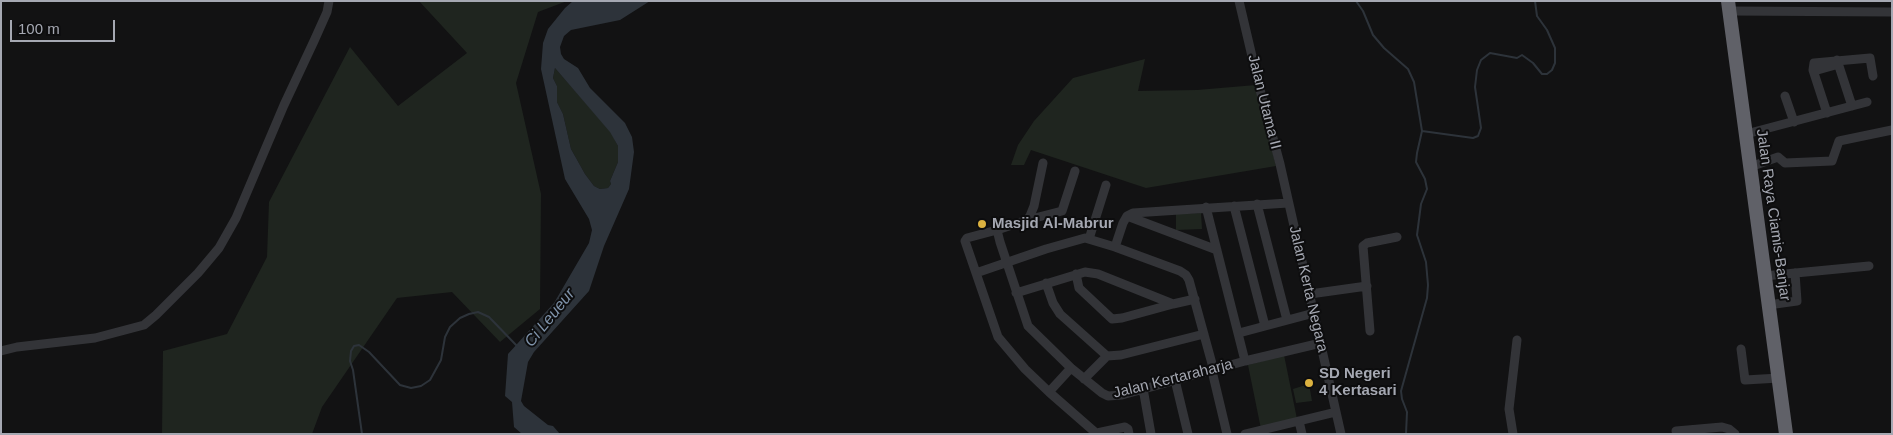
<!DOCTYPE html>
<html>
<head>
<meta charset="utf-8">
<style>
  body { margin:0 }
  #map { position:relative; width:1893px; height:435px; overflow:hidden; background:#121213; font-family:Helvetica,sans-serif }
  canvas { display:block }
  .frame { position:absolute; inset:0; border:2px solid #a5a8b2; pointer-events:none }
  .scale { position:absolute; left:10px; top:20px; width:105px; height:22px; box-sizing:border-box; border:2px solid #a5a8b2; border-top:0; padding-left:6px; font-size:15px; line-height:18px; white-space:nowrap; color:#a5a8b2; -webkit-text-stroke:4px #0d0d0e; paint-order:stroke }
</style>
</head>
<body>
<div id="map">
<canvas width="1893" height="435"></canvas>
<div class="frame"></div>
<div class="scale">100 m</div>
</div>
<script>
const ctx = document.querySelector('canvas').getContext('2d');
ctx.lineJoin = 'round';
function fill(path, color) {
  ctx.fillStyle = color;
  ctx.fill(path, 'evenodd');
}
function toPath(rows) {
  const path = new Path2D();
  for (const r of rows) {
    path.moveTo(r[0], r[1]);
    for (let i = 2; i < r.length; i += 2) path.lineTo(r[i], r[i + 1]);
  }
  return path;
}
function stroke(path, color, width, dash) {
  ctx.strokeStyle = color;
  ctx.lineWidth = width;
  ctx.lineCap = dash ? 'butt' : 'round';
  ctx.setLineDash(dash || []);
  ctx.stroke(path);
}
function label(font, color, halo, rows, align = 'center') {
  ctx.font = font + ' Helvetica,sans-serif';
  ctx.lineWidth = 4;
  ctx.setLineDash([]);
  ctx.textBaseline = 'middle';
  ctx.strokeStyle = halo;
  ctx.fillStyle = color;
  for (const [text, x, y, turn = 0] of rows) {
    ctx.save();
    ctx.translate(x, y);
    ctx.rotate((+turn || 0) * Math.PI / 180);
    ctx.textAlign = isNaN(turn) ? turn : align;
    if (halo) ctx.strokeText(text, 0, 0);
    ctx.fillText(text, 0, 0);
    ctx.restore();
  }
}
const green = toPath([
  [419,1,567,1,538,12,516,83,541,194,540,309,500,342,452,292,397,298,322,407,312,434,162,434,163,351,227,334,267,257,269,202,350,47,398,106,467,53],
  [1145,59,1138,91,1197,90,1256,85,1276,166,1146,188,1031,150,1024,165,1011,165,1018,145,1034,121,1073,78],
  [555,68,611,132,618,146,618,162,610,181,611,184,608,188,600,189,594,186,585,174,571,149,563,114,557,102,557,86,553,78],
  [1201,213,1202,229,1176,230,1176,214],
  [1284,355,1297,419,1261,429,1248,365],
  [1309,384,1312,401,1296,403,1293,389]
]);
const water = toPath([
  [573,1,650,1,620,20,571,30,564,36,560,47,561,54,564,59,578,68,590,88,625,123,632,137,634,152,629,189,604,246,589,291,534,352,528,362,521,401,524,406,548,425,553,426,560,434,522,434,514,427,512,402,505,396,508,354,554,303,589,243,592,230,589,219,565,179,541,69,543,43,548,29,565,8],
  [555,68,610,132,618,146,618,162,610,181,611,184,608,188,600,189,594,186,585,174,571,149,563,114,557,102,557,86,553,78]
]);
const stream = toPath([
  [1356,1,1363,11,1373,35,1384,48,1408,69,1414,82,1422,131,1417,153,1416,162,1425,179,1427,189,1421,204,1417,235,1426,262,1428,285,1427,298,1401,391,1402,399,1407,412,1406,434],
  [1422,131,1473,138,1478,136,1481,128,1475,87,1477,70,1481,60,1490,53,1517,58,1522,55,1533,63,1542,74,1547,74,1552,70,1555,63,1555,48,1547,30,1537,16,1535,1],
  [362,434,353,370,350,361,351,351,354,346,359,345,369,352,400,385,411,388,421,386,430,380,441,360,445,337,450,327,460,318,469,314,478,312,489,317,517,346]
]);
const minor = toPath([
  [1239,1,1259,86,1280,164,1341,434],
  [1730,11,1892,12],
  [1837,60,1852,106],
  [1814,71,1839,64],
  [1785,96,1794,122],
  [1827,113,1813,70,1814,63,1870,58,1873,76],
  [1746,134,1867,102],
  [1043,163,1034,206,1030,216,1027,220,997,230,1000,242,1028,326,1071,368,1102,393,1108,396,1122,395,1245,361,1321,343],
  [1750,167,1778,157,1785,163,1832,161,1839,141,1892,130],
  [1257,204,1287,320],
  [1234,206,1265,326],
  [1206,207,1245,361],
  [1127,216,1217,250],
  [1027,220,1062,211,1075,171],
  [997,230,967,238,965,241,998,337,1025,369,1049,392,1097,434],
  [1089,239,1106,185],
  [1115,247,1123,223,1127,216,1133,213,1288,203],
  [976,273,1046,249,1085,238,1115,247,1180,271,1186,275,1189,280,1214,371],
  [1076,274,1079,288,1112,319,1122,318,1173,304],
  [1764,276,1869,266],
  [1046,283,1053,303,1060,314,1107,356,1121,355,1204,334],
  [1016,293,1085,272,1098,274,1173,304,1195,299],
  [1310,294,1367,286],
  [1768,305,1797,301,1795,273],
  [1370,331,1363,246,1367,243,1397,237],
  [1239,333,1314,313],
  [1741,349,1745,380,1779,378],
  [1,351,17,347,95,338,144,325,156,315,198,273,219,248,236,218,284,105,314,41,327,12,329,1],
  [1212,371,1227,434],
  [1084,379,1107,356],
  [1175,380,1188,434],
  [1141,390,1144,394,1151,434],
  [1049,392,1071,368],
  [1299,421,1302,434],
  [1676,431,1722,427,1729,429,1735,434],
  [1097,433,1125,427,1128,429,1129,434],
  [1245,434,1336,412],
  [1513,434,1509,409,1517,340]
]);
const highway = toPath([
  [1728,1,1786,434]
]);
const markers = [
  [982,224,5,"#dcb240"],
  [1309,383,5,"#dcb240"]
];
const streetNames = [
  ["Jalan Utama II",1264,102,76],
  ["Jalan Raya Ciamis-Banjar",1773,215,82],
  ["Jalan Kerta Negara",1308,289,77],
  ["Jalan Kertaraharja",1173,379,-14]
];
const poiNames = [
  ["Masjid Al-Mabrur",992,224],
  ["SD Negeri",1319,374],
  ["4 Kertasari",1319,391]
];
const waterNames = [
  ["Ci Leueur",550,318,-51]
];
fill(green, '#1f251f');
fill(water, '#2d333a');
stroke(stream, '#2d333a', 2);
stroke(minor, '#333438', 9);
stroke(highway, '#606168', 14);
for (const [x, y, r, color] of markers) {
  const dot = new Path2D();
  dot.arc(x, y, r, 0, 2 * Math.PI);
  ctx.fillStyle = color;
  ctx.fill(dot);
  stroke(dot, '#0d0d0e', 2);
}
label('15px', '#a5a8b2', '#0d0d0e', streetNames);
label('bold 15px', '#a5a8b2', '#0d0d0e', poiNames, 'left');
label('italic 16px', '#7f93aa', '#0d0d0e', waterNames);
</script>
</body>
</html>
